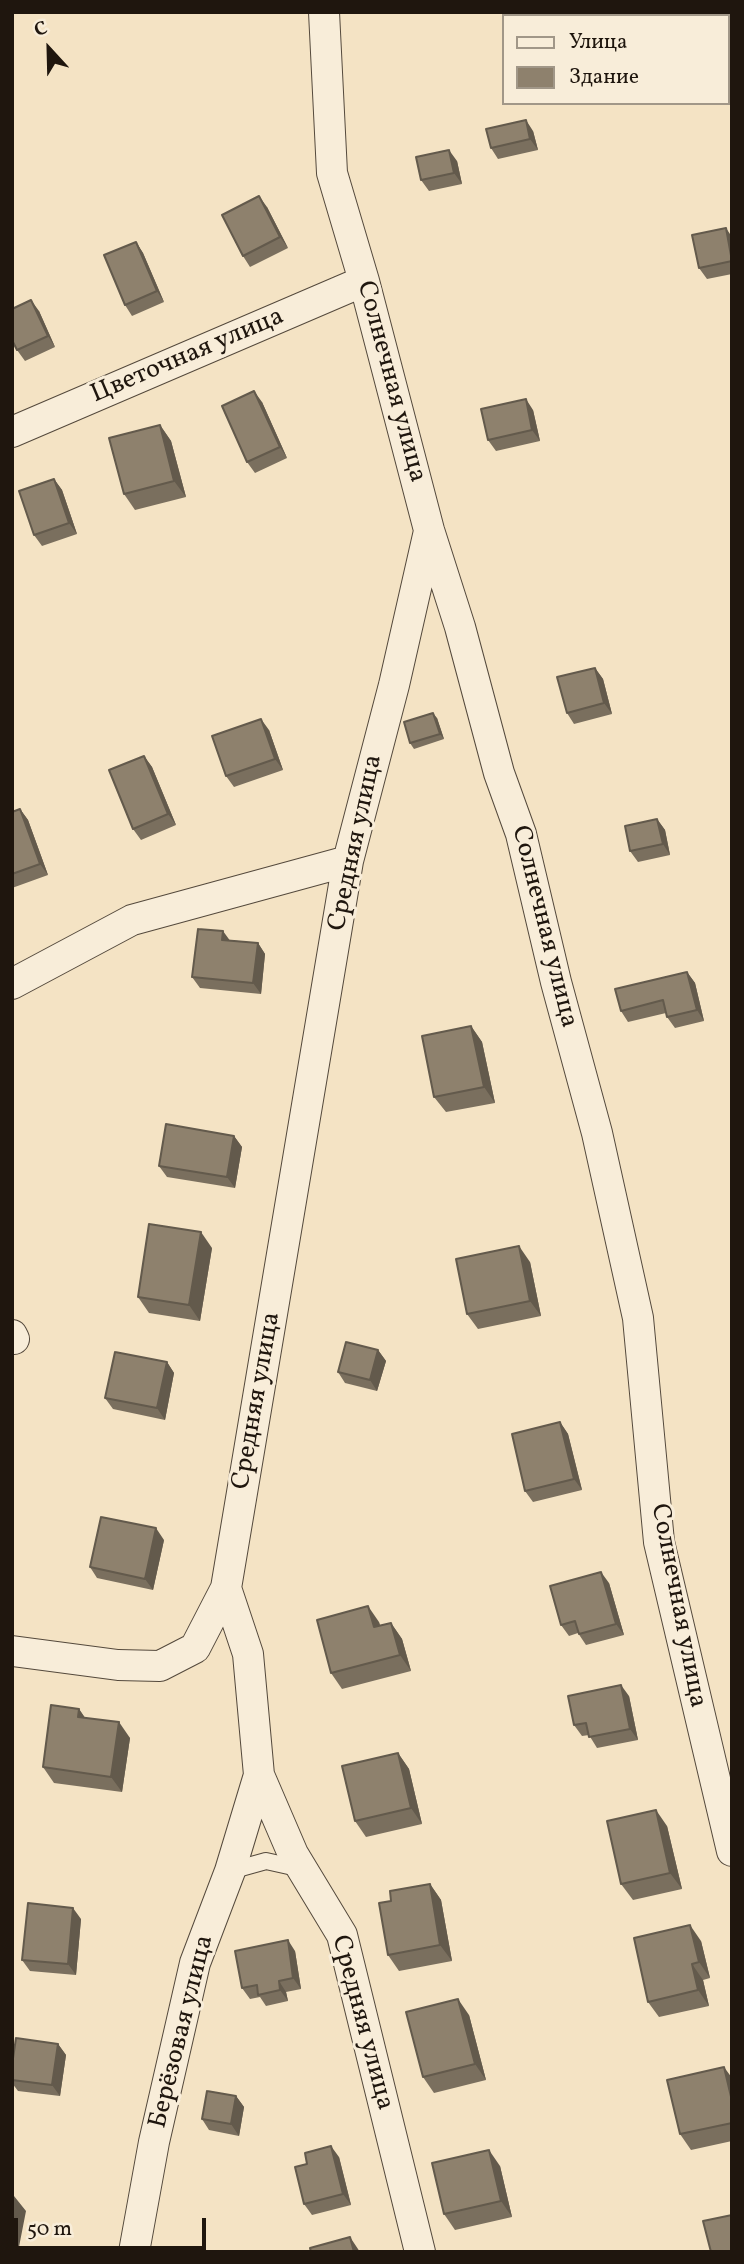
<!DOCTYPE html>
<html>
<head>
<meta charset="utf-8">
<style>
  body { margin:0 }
  #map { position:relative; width:744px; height:2264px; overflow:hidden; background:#f4e3c4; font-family:Vollkorn,serif }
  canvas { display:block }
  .frame { position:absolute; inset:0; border:14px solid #1f160e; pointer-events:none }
  .legend { position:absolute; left:502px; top:14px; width:228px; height:91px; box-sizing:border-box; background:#f8edd9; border:2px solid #a19788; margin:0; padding:9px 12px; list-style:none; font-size:21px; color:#1f160e }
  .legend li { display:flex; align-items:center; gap:14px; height:35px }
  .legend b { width:35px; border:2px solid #a19788 }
  .north { position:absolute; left:14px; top:14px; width:70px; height:70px; -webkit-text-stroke:5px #f8edd9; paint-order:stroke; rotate:338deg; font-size:19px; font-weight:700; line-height:28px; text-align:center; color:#1f160e }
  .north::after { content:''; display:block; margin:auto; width:24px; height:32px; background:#1f160e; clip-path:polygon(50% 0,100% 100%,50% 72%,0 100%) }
  .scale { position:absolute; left:14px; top:2218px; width:192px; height:32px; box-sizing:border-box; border:4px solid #1f160e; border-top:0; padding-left:9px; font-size:21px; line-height:24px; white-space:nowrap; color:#1f160e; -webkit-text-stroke:5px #f8edd9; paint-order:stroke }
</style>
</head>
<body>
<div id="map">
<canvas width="744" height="2264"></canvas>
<div class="frame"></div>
<ul class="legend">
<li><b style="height:9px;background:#f8edd9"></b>Улица</li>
<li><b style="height:19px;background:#8e816d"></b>Здание</li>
</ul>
<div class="north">С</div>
<div class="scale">50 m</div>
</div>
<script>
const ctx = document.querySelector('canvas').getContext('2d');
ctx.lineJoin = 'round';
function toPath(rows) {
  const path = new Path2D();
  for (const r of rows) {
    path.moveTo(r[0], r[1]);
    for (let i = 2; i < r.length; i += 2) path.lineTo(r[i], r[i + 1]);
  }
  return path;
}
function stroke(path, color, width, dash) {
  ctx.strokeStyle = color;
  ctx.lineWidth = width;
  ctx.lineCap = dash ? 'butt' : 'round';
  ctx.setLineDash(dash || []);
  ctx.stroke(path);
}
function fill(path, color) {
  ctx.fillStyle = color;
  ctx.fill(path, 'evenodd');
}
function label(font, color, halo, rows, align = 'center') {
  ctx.font = font + ' Vollkorn,serif';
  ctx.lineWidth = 6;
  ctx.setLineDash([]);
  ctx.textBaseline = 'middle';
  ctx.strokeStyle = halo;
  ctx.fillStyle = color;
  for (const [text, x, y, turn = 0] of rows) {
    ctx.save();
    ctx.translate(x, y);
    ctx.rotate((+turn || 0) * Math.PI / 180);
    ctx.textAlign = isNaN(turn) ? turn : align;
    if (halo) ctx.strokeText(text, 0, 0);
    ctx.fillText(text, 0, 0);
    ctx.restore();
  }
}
const service = toPath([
  [230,1871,266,1861,302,1869]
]);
const minor = toPath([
  [324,12,332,173,364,281,429,530,460,627,499,773,521,834,556,982,597,1133,638,1318,659,1542,732,1851],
  [12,432,364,281],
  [12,984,132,920,348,861],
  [12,1335,14,1339],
  [12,1651,118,1665,160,1666,195,1648,226,1588],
  [134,2252,154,2142,195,1963,230,1871,259,1775],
  [420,2252,342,1935,293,1854,259,1775,248,1654,226,1588,348,861,394,685,429,531]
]);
const wall = toPath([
  [533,131,538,150,498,159,491,148],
  [457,161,462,184,429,191,421,180],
  [267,207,288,248,250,267,243,256],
  [732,237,732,274,707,279,699,268],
  [136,242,143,253,164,302,132,316,125,305],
  [39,311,55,347,25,361,17,350],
  [262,402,287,458,255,473,247,462],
  [533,410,540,441,496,451,488,440],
  [160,425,171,441,186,497,135,510,124,494],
  [54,479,62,490,77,534,42,546,34,535],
  [595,668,603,679,612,714,574,724,567,713],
  [437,718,444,739,414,749,410,743],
  [269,730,283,770,234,787,226,776],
  [144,756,152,767,176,825,141,840,133,829],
  [20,809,28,820,48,875,12,888,12,812],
  [657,819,665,830,670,855,638,862,630,851],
  [229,940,258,943,265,954,261,994,200,988,192,977],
  [687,972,695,983,704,1021,675,1028,667,1017,666,1013,628,1022,621,1011],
  [471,1026,482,1042,495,1103,446,1112,434,1097],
  [234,1136,242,1147,235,1188,167,1177,159,1166],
  [212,1248,200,1321,149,1313,138,1297],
  [530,1262,541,1316,478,1329,467,1314],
  [378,1350,386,1361,377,1391,345,1383,338,1372],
  [167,1362,174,1373,165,1420,113,1409,105,1398],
  [560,1422,568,1434,582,1490,533,1502,525,1491],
  [164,1540,153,1590,97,1578,90,1567],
  [609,1583,624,1635,586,1645,578,1633,569,1636,561,1625],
  [379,1622,380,1626,391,1623,402,1639,411,1671,342,1689,331,1673],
  [629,1696,638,1740,597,1748,589,1735,582,1736,574,1725],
  [79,1709,85,1718,130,1738,122,1792,54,1783,43,1767],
  [398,1753,409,1769,422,1824,366,1837,355,1821],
  [667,1826,682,1889,633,1900,621,1884],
  [430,1884,441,1900,452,1961,399,1971,388,1955,391,1901],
  [81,1919,76,1975,30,1971,22,1960],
  [701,1941,710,1978,703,1980,709,2006,659,2017,648,2002],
  [295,1951,301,1989,286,1992,288,2001,266,2006,260,1997,250,1999,242,1988],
  [469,2015,486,2080,434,2093,423,2077],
  [58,2044,66,2055,60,2096,18,2091,12,2083,12,2065],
  [732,2078,732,2141,691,2150,680,2134],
  [236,2096,244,2107,239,2136,209,2130,202,2119],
  [339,2157,351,2205,312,2215,304,2204],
  [500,2166,512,2217,455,2230,444,2214]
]);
const shadedWall = toPath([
  [526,120,533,131,538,150,530,139],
  [449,150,457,161,462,184,454,173],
  [259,196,267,207,288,248,280,237],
  [726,228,732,237,732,259],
  [136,242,143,253,164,302,157,291],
  [31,300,39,311,55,347,48,336],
  [254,391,262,402,287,458,280,447],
  [526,399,533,410,540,441,532,430],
  [160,425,171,441,186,497,174,481],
  [54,479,62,490,77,534,69,523],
  [595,668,603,679,612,714,604,703],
  [433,713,437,718,444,739,440,734],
  [261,719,269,730,283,770,275,759],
  [144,756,152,767,176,825,168,814],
  [20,809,28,820,48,875,40,864],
  [657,819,665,830,670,855,663,844],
  [223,931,231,942,222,940],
  [258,943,265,954,261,994,253,983],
  [687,972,695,983,704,1021,697,1010],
  [471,1026,482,1042,495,1103,484,1087],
  [234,1136,242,1147,235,1188,227,1177],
  [201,1232,212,1248,200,1321,189,1305],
  [519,1246,530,1262,541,1316,530,1301],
  [378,1350,386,1361,377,1391,370,1380],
  [167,1362,174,1373,165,1420,157,1408],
  [560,1422,568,1434,582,1490,574,1479],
  [156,1528,164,1540,153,1590,145,1579],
  [601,1572,609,1583,624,1635,616,1624],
  [368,1606,379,1622,385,1643,374,1627],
  [391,1623,402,1639,411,1671,400,1655],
  [621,1685,629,1696,638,1740,630,1729],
  [79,1709,90,1725,78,1717],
  [119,1722,130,1738,122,1792,111,1777],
  [398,1753,409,1769,422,1824,411,1808],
  [656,1810,667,1826,682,1889,670,1873],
  [430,1884,441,1900,452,1961,440,1945],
  [73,1908,81,1919,76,1975,68,1964],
  [690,1925,701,1941,710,1978,699,1962],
  [288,1940,295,1951,301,1989,293,1978],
  [692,1964,703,1980,709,2006,698,1990],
  [279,1981,286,1992,288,2001,280,1990],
  [458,1999,469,2015,486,2080,475,2064],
  [58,2044,66,2055,60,2096,52,2085],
  [724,2067,732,2078,732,2101],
  [236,2096,244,2107,239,2136,231,2124],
  [331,2146,339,2157,351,2205,343,2194],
  [489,2150,500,2166,512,2217,501,2201],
  [14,2196,26,2211,18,2252,12,2252,12,2207],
  [350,2237,360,2252,354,2252]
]);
const building = toPath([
  [526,120,530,139,491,148,486,129,526,120],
  [449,150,454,173,421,180,416,157,449,150],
  [259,196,280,237,243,256,222,215,259,196],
  [726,228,732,261,699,268,692,235,726,228],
  [136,242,157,291,125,305,104,255,136,242],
  [31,300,48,336,17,350,12,340,12,309,31,300],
  [254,391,280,447,247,462,222,406,254,391],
  [526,399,532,430,488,440,481,409,526,399],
  [160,425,174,481,124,494,109,438,160,425],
  [54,479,69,523,34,535,19,491,54,479],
  [595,668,604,703,567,713,557,677,595,668],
  [433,713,440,734,410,743,404,722,433,713],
  [261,719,275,759,226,776,212,736,261,719],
  [144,756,168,814,133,829,109,770,144,756],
  [20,809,40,864,12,874,12,812,20,809],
  [657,819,663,844,630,851,625,826,657,819],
  [198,929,223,931,222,940,258,943,253,983,192,977,198,929],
  [687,972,697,1010,667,1017,663,1000,621,1011,615,989,687,972],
  [471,1026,484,1087,434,1097,422,1036,471,1026],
  [166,1124,234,1136,227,1177,159,1166,166,1124],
  [149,1224,201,1232,189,1305,138,1297,149,1224],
  [519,1246,530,1301,467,1314,456,1259,519,1246],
  [346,1342,378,1350,370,1380,338,1372,346,1342],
  [115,1352,167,1362,157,1408,105,1398,115,1352],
  [560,1422,574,1479,525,1491,512,1434,560,1422],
  [101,1517,156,1528,145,1579,90,1567,101,1517],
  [601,1572,616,1624,579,1634,575,1621,561,1625,550,1586,601,1572],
  [368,1606,374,1627,391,1623,400,1655,331,1673,317,1620,368,1606],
  [621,1685,630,1729,589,1737,586,1723,574,1725,568,1696,621,1685],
  [51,1705,79,1709,78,1717,119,1722,111,1777,43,1767,51,1705],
  [398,1753,411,1808,355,1821,342,1766,398,1753],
  [656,1810,670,1873,621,1884,607,1821,656,1810],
  [430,1884,440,1945,388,1955,379,1903,391,1901,390,1891,430,1884],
  [28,1903,73,1908,68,1964,22,1960,28,1903],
  [690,1925,699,1962,692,1964,698,1990,648,2002,634,1938,690,1925],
  [288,1940,293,1978,279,1981,280,1990,258,1995,257,1985,242,1988,235,1951,288,1940],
  [458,1999,475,2064,423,2077,406,2012,458,1999],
  [16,2038,58,2044,52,2085,12,2080,12,2065,16,2038],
  [724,2067,732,2101,732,2123,680,2134,667,2080,724,2067],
  [207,2091,236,2096,231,2124,202,2119,207,2091],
  [331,2146,343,2194,304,2204,295,2167,307,2164,305,2153,331,2146],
  [489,2150,501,2201,444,2214,432,2163,489,2150],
  [732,2215,732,2252,711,2252,703,2221,732,2215],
  [350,2237,354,2252,311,2252,310,2248,350,2237]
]);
const streetNames = [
  ["Цветочная улица",188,357,-23],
  ["Солнечная улица",390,382,75],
  ["Средняя улица",357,843,-78],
  ["Солнечная улица",543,927,76],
  ["Средняя улица",258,1401,-80],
  ["Солнечная улица",677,1606,79],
  ["Средняя улица",361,2023,75],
  ["Берёзовая улица",183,2032,-76]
];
stroke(service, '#54493c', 18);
stroke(minor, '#54493c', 32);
stroke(service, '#f8edd9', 16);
stroke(minor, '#f8edd9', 30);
fill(wall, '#7a6f5e');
fill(shadedWall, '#635a4c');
fill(building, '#8e816d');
stroke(building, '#635a4c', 2);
label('26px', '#1f160e', '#f8edd9', streetNames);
</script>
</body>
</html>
